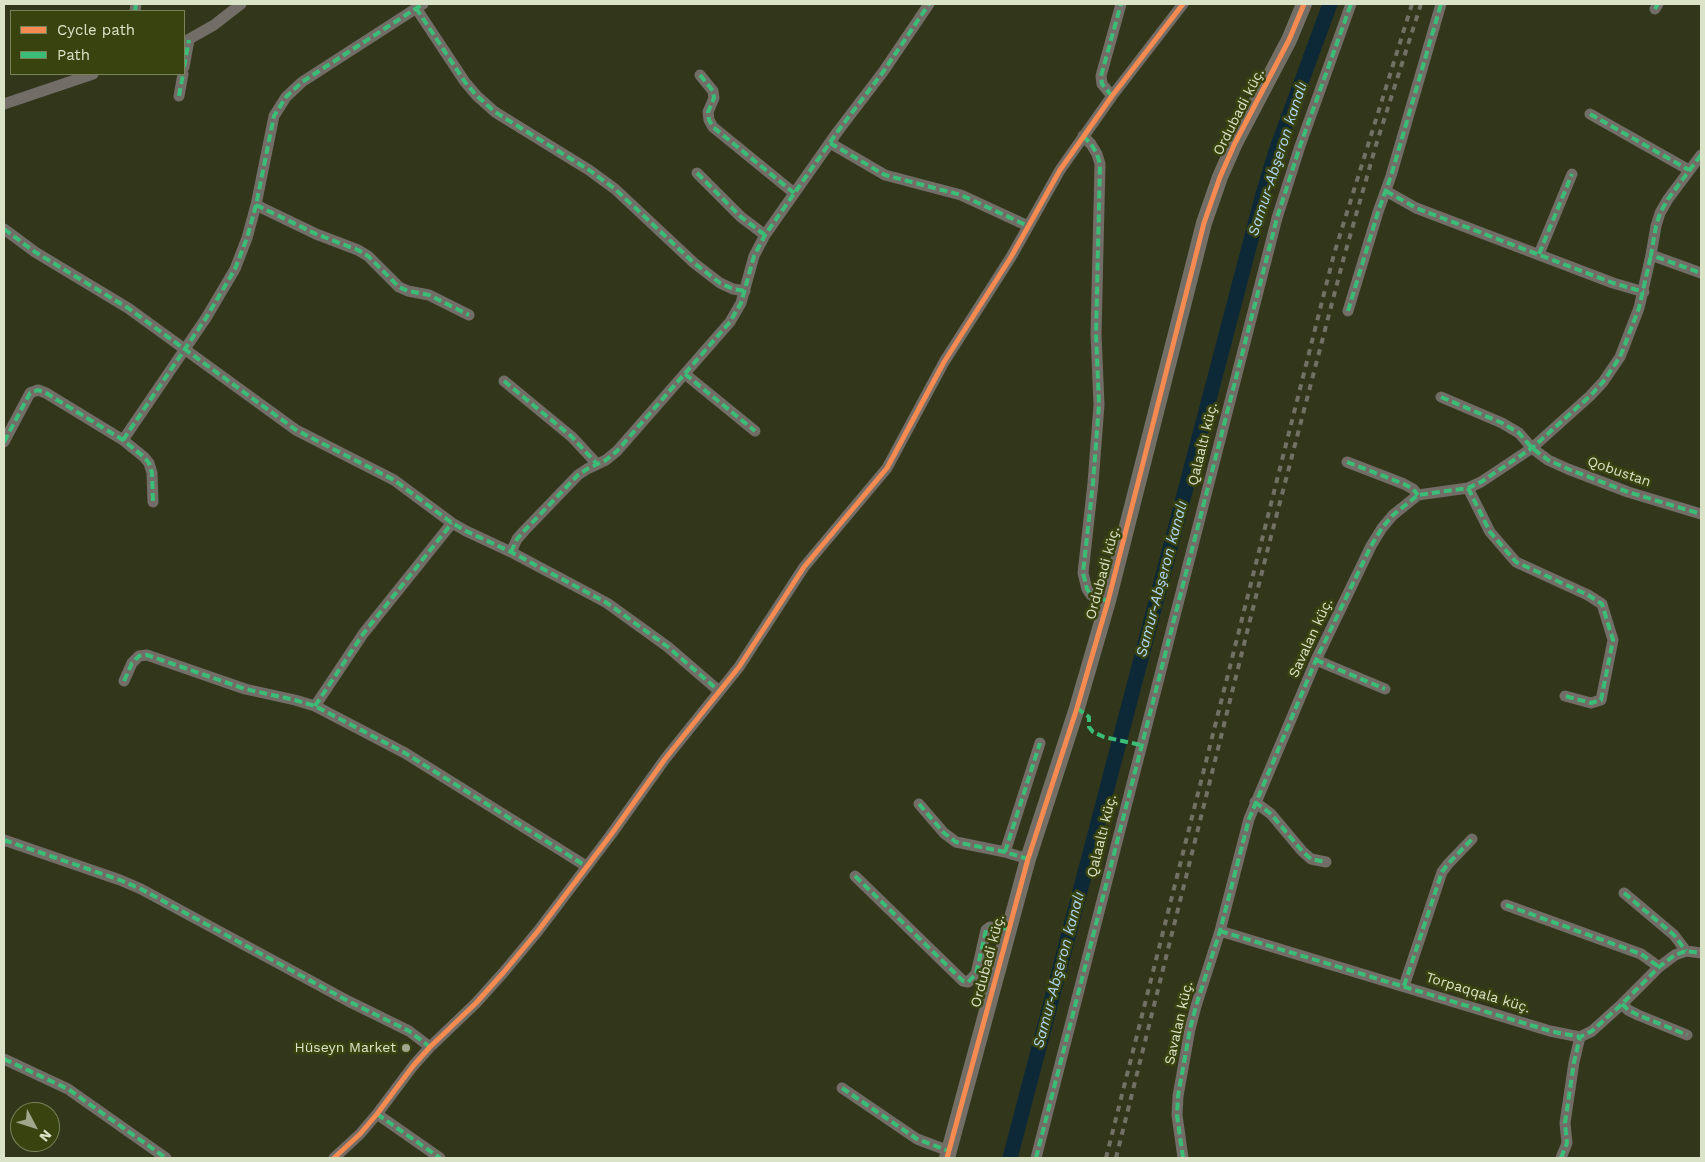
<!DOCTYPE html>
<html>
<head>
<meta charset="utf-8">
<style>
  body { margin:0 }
  #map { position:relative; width:1705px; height:1162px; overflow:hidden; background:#32371b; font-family:"Work Sans",sans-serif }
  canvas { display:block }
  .frame { position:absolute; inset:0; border:5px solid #dae2c7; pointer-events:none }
  .legend { position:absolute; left:10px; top:10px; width:175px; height:65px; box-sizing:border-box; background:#39430f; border:1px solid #798359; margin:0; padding:6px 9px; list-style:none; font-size:15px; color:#dae2c7 }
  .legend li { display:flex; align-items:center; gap:10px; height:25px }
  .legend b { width:25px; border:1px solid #798359 }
  .north { position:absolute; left:10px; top:1102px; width:50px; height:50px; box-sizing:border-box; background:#39430f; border:1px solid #798359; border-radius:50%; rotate:130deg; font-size:14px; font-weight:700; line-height:20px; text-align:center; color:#dae2c7 }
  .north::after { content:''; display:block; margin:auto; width:18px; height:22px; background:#9fa68b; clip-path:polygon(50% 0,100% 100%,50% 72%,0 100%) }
</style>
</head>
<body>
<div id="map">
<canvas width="1705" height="1162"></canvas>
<div class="frame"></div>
<ul class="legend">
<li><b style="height:6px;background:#f68b52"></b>Cycle path</li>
<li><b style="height:6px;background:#3abd76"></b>Path</li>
</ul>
<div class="north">N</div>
</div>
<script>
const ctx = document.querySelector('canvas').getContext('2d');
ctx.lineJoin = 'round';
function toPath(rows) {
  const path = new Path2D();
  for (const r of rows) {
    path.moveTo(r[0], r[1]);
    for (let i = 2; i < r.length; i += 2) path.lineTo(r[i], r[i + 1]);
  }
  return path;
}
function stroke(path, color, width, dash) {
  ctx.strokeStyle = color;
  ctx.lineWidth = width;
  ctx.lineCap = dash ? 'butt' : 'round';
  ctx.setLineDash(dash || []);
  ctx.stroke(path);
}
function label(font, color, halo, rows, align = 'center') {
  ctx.font = font + ' "Work Sans",sans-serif';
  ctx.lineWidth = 5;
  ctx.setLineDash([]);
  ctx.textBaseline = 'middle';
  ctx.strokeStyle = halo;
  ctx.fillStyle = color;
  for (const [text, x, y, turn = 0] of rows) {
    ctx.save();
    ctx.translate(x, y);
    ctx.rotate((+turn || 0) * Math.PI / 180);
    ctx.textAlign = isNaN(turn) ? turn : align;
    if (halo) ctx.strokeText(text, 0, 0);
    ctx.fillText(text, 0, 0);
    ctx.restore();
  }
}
const canal = toPath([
  [1010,1158,1263,194,1276,151,1330,4]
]);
const street = toPath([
  [416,8,465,82,477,96,495,112,589,170,615,189,694,263,720,283,733,289,745,291],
  [1655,9,1658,4],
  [135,11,136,4],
  [184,42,214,25,241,4],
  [184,67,189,40],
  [700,75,713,91,714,98,708,112,709,120,713,127,794,193],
  [179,96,183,74],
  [1112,96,1102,84,1101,76,1121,4],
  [4,104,93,74],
  [1590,114,1689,170],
  [1083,136,1091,144,1097,154,1100,164,1096,334,1099,405,1093,483,1083,573,1087,589,1091,595,1108,601],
  [830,143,885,175,961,195,1028,226],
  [1701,155,1668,199,1660,213,1656,226,1651,255,1701,273],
  [697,173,741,217,765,235],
  [1386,191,1416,208,1613,283,1644,292],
  [256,205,316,234,358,250,368,256,399,287,408,291,429,295,469,315],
  [4,229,35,252,128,308,296,430,394,480,452,523,466,531,511,552,607,603,668,647,719,691],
  [1539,254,1572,174],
  [1348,311,1378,212,1391,176,1441,4],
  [685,374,755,431],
  [504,381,572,437,597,464],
  [1441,397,1502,423,1519,433,1532,448,1548,460,1568,469,1628,492,1701,514],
  [123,440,206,318,235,269,247,238,256,205,274,116,286,97,302,82,423,4],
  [4,442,30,393,38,390,46,393,123,440,144,457,149,463,152,473,153,502],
  [1347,462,1404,484,1413,489,1418,495],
  [1468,488,1490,532,1516,562,1588,595,1602,604,1613,640,1601,700,1591,703,1565,696],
  [511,552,517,539,525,530,578,475,587,469,606,460,617,451,730,322,741,303,754,256,765,235,838,131,883,72,929,4],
  [1316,660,1385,689],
  [124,681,132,663,139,656,147,655,245,689,295,700,315,706,405,753,586,866],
  [315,706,363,634,452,523],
  [1255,802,1271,814,1302,851,1311,859,1326,862],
  [919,804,944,833,956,842,1005,852,1028,859],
  [4,840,120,880,141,889,348,1001,409,1031,430,1047],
  [1005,852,1040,743],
  [855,876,963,981,968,982,976,974,986,930,990,927,1009,929],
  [1624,893,1674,935,1686,951],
  [1506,905,1641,954,1659,967],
  [1220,931,1550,1031,1580,1037,1592,1031,1622,1004,1659,967,1675,955,1686,951,1701,953],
  [1404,986,1442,872,1448,864,1472,839],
  [1622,1004,1628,1010,1638,1015,1687,1035],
  [4,1059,68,1089,166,1158],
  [842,1088,917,1139,949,1151],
  [377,1114,440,1158],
  [334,1158,360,1134,377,1114,413,1066,430,1047,476,1003,503,973,538,931,610,836,665,759,739,667,804,567,887,468,944,362,1011,257,1060,170,1112,96,1183,4],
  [1036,1158,1277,218,1300,146,1351,4],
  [1183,1158,1177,1115,1178,1096,1190,1029,1196,1006,1220,931,1249,819,1316,660,1371,546,1382,528,1393,515,1418,495,1468,488,1481,482,1532,448,1590,396,1603,382,1620,357,1639,308,1651,255],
  [1561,1158,1567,1143,1565,1123,1574,1062,1580,1037]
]);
const secondary = toPath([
  [947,1158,1028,859,1077,708,1108,601,1204,223,1220,177,1235,143,1289,40,1304,4]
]);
const rail = toPath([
  [1106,1158,1334,254,1412,4],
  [1116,1158,1268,548,1344,257,1376,145,1421,4]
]);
const quiet = toPath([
  [416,8,465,82,477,96,495,112,589,170,615,189,694,263,720,283,733,289,745,291],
  [1655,9,1658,4],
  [135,11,136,4],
  [184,67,189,40],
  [700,75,713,91,714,98,708,112,709,120,713,127,794,193],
  [179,96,183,74],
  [1112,96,1102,84,1101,76,1121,4],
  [1590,114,1689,170],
  [1083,136,1091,144,1097,154,1100,164,1096,334,1099,405,1093,483,1083,573,1087,589,1091,595,1108,601],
  [830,143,885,175,961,195,1028,226],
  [1701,155,1668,199,1660,213,1656,226,1651,255,1701,273],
  [697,173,741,217,765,235],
  [1386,191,1416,208,1613,283,1644,292],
  [256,205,316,234,358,250,368,256,399,287,408,291,429,295,469,315],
  [4,229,35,252,128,308,296,430,394,480,452,523,466,531,511,552,607,603,668,647,719,691],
  [1539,254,1572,174],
  [1348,311,1378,212,1391,176,1441,4],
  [685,374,755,431],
  [504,381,572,437,597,464],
  [1441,397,1502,423,1519,433,1532,448,1548,460,1568,469,1628,492,1701,514],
  [123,440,206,318,235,269,247,238,256,205,274,116,286,97,302,82,423,4],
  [4,442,30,393,38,390,46,393,123,440,144,457,149,463,152,473,153,502],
  [1347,462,1404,484,1413,489,1418,495],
  [1468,488,1490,532,1516,562,1588,595,1602,604,1613,640,1601,700,1591,703,1565,696],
  [511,552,517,539,525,530,578,475,587,469,606,460,617,451,730,322,741,303,754,256,765,235,838,131,883,72,929,4],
  [1316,660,1385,689],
  [124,681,132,663,139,656,147,655,245,689,295,700,315,706,405,753,586,866],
  [315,706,363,634,452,523],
  [1077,708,1089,717,1089,727,1093,732,1104,737,1141,745],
  [1255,802,1271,814,1302,851,1311,859,1326,862],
  [919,804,944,833,956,842,1005,852,1028,859],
  [4,840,120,880,141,889,348,1001,409,1031,430,1047],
  [1005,852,1040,743],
  [855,876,963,981,968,982,976,974,986,930,990,927,1009,929],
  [1624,893,1674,935,1686,951],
  [1506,905,1641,954,1659,967],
  [1220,931,1550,1031,1580,1037,1592,1031,1622,1004,1659,967,1675,955,1686,951,1701,953],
  [1404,986,1442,872,1448,864,1472,839],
  [1622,1004,1628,1010,1638,1015,1687,1035],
  [4,1059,68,1089,166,1158],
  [842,1088,917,1139,949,1151],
  [377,1114,440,1158],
  [1036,1158,1277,218,1300,146,1351,4],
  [1183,1158,1177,1115,1178,1096,1190,1029,1196,1006,1220,931,1249,819,1316,660,1371,546,1382,528,1393,515,1418,495,1468,488,1481,482,1532,448,1590,396,1603,382,1620,357,1639,308,1651,255],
  [1561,1158,1567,1143,1565,1123,1574,1062,1580,1037]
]);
const cycleway = toPath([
  [334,1158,360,1134,377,1114,413,1066,430,1047,476,1003,503,973,538,931,610,836,665,759,739,667,804,567,887,468,944,362,1011,257,1060,170,1112,96,1183,4],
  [947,1158,1028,859,1077,708,1108,601,1204,223,1220,177,1235,143,1289,40,1304,4]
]);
const markers = [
  [406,1048,5,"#9fa68b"]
];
const streetNames = [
  ["Ordubadi küç.",1239,112,-63],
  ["Qalaaltı küç.",1203,444,-76],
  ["Qobustan",1619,472,19],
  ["Ordubadi küç.",1103,573,-75],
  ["Savalan küç.",1311,638,-65],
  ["Qalaaltı küç.",1102,836,-76],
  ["Ordubadi küç.",988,961,-75],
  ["Torpaqqala küç.",1478,993,17],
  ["Savalan küç.",1179,1023,-77]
];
const poiNames = [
  ["Hüseyn Market",396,1048]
];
const waterNames = [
  ["Samur-Abşeron kanalı",1278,159,-72],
  ["Samur-Abşeron kanalı",1162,579,-75],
  ["Samur-Abşeron kanalı",1059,970,-75]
];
stroke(canal, '#0d2938', 15);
stroke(street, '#736d67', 11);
stroke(secondary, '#736e66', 16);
stroke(rail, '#727164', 4, [6, 6]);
stroke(quiet, '#3abd76', 4, [8, 4]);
stroke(cycleway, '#f68b52', 5);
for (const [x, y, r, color] of markers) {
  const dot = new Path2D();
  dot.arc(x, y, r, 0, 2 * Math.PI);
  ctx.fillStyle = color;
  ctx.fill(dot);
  stroke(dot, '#39430f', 2);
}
label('14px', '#dae2c7', '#39430f', streetNames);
label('14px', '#dae2c7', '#39430f', poiNames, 'right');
label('italic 15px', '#aed8f7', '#39430f', waterNames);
</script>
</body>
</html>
